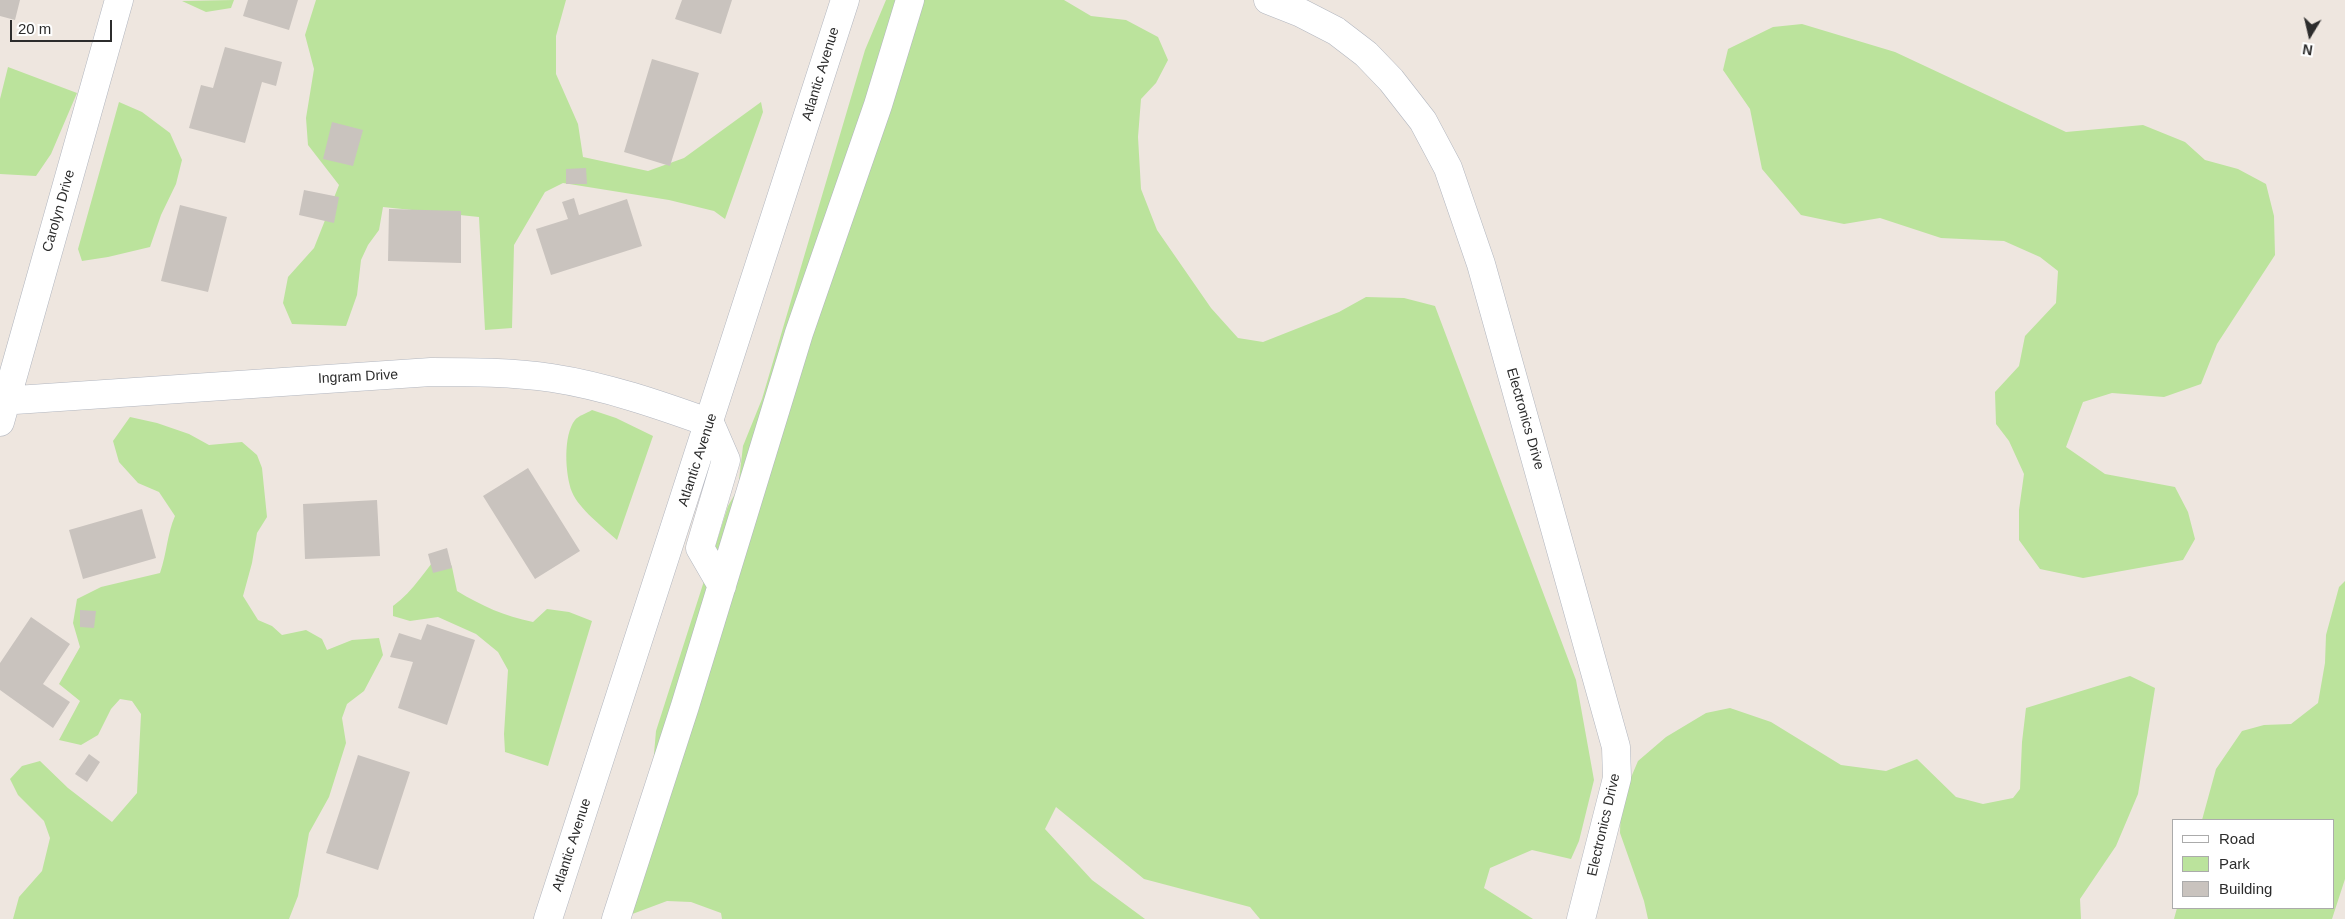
<!DOCTYPE html>
<style>
body{margin:0}
#map{position:relative;width:2345px;height:919px;overflow:hidden;background:#eee6df;font-family:Arial,sans-serif}
canvas{display:block}
.legend{position:absolute;left:2172px;top:819px;width:162px;height:90px;box-sizing:border-box;background:#fff;border:1px solid #ababab;margin:0;padding:6px 9px;list-style:none;font-size:15px;color:#2c2c2c}
.legend li{display:flex;align-items:center;gap:10px;height:25px}
.legend b{width:25px;border:1px solid #ababab}
.north{position:absolute;left:2285px;top:10px;width:50px;height:50px;-webkit-text-stroke:4px #fff;paint-order:stroke;rotate:189deg;font-size:14px;font-weight:700;line-height:20px;text-align:center;color:#2c2c2c}
.north::after{content:'';display:block;margin:auto;width:18px;height:22px;background:#2c2c2c;clip-path:polygon(50% 0,100% 100%,50% 72%,0 100%)}
.scale{position:absolute;left:10px;top:20px;width:102px;height:22px;box-sizing:border-box;border:2px solid #2c2c2c;border-top:0;padding-left:6px;font-size:15px;line-height:18px;white-space:nowrap;color:#2c2c2c;-webkit-text-stroke:4px #fff;paint-order:stroke}
</style>
<div id="map">
<canvas width="2345" height="919"></canvas>
<ul class="legend">
<li><b style="height:6px;background:#fff"></b>Road</li>
<li><b style="height:14px;background:#bbe39c"></b>Park</li>
<li><b style="height:14px;background:#c9c3be"></b>Building</li>
</ul>
<div class="north">N</div>
<div class="scale">20 m</div>
</div>
<script>
const c = document.querySelector('canvas').getContext('2d');
c.lineJoin = 'round';
function fillPath(path, color) { c.fillStyle = color; c.fill(path, 'evenodd'); }
function stroke(path, color, width, dash) { c.strokeStyle = color; c.lineWidth = width; c.lineCap = dash ? 'butt' : 'round'; c.setLineDash(dash || []); c.stroke(path); }
function write(font, color, halo, rows, align = 'center') {
  c.font = font + ' Arial,sans-serif'; c.lineWidth = 5; c.setLineDash([]); c.textBaseline = 'middle'; c.strokeStyle = halo; c.fillStyle = color; for (const [text, x, y, turn = 0] of rows) {
    c.save(); c.translate(x, y); c.rotate((+turn || 0) * Math.PI / 180); c.textAlign = isNaN(turn) ? turn : align; if (halo) c.strokeText(text, 0, 0); c.fillText(text, 0, 0); c.restore();
  }
}
fillPath(new Path2D(`
 M234 0 231 8 206 12 182 1Z
 M316 0H566L556 36V74L578 124 583 157 648 171 684 158 761 102 763 112 725 219 714 211 669 200 563 183 545 192 514 245 512 328 485 330 479 217 383 207 379 230 368 245 361 260 357 295 346 326 292 324 283 303 288 277 314 248 339 185 308 145 306 118 314 69 305 35Z
 M886 0H1064L1091 16 1126 20 1158 37 1168 60 1156 83 1141 99 1138 137 1141 189 1157 230 1211 308 1238 338 1263 342 1339 312 1366 297 1404 298 1435 306 1576 680 1594 780 1579 841 1571 859 1532 850 1490 868 1484 888 1533 919H1260L1250 907 1144 879 1056 807 1045 829 1092 880 1145 919H722L721 913 691 902 667 901 619 919 651 788 656 731 728 506 738 489 743 446 762 399 865 50Z
 M1802 24 1895 52 2066 132 2143 125 2185 142 2205 160 2238 169 2266 184 2274 216 2275 255 2217 344 2201 384 2164 397 2112 393 2083 402 2066 447 2105 474 2175 487 2188 512 2195 539 2183 560 2083 578 2040 569 2019 540V510L2024 474 2009 441 1996 424 1995 392 2019 366 2025 336 2056 303 2058 271 2040 257 2004 241 1941 238 1880 218 1844 224 1801 215 1762 169 1750 109 1723 70 1728 49 1773 27Z
 M8 67 77 93 51 154 36 176 0 174V99Z
 M119 102 142 112 170 133 182 160 176 184 161 215 150 247 108 257 82 261 78 249Z
 M592 410 616 418 653 436 617 540C603 527 579 509 572 492 565 474 563 435 575 420 578 416 587 413 592 410Z
 M130 417 157 423 189 434 209 445 242 442 257 455 262 468 267 517 257 533 252 563 243 596 258 620 272 626 282 635 306 630 322 639 327 650 352 640 379 638 383 655 364 691 347 704 342 718 346 743 329 797 309 833 298 896 289 919H13L19 897 42 871 50 838 44 821 18 795 10 779 22 766 40 761 68 788 112 822 137 793 141 714 132 701 120 699 111 709 98 735 81 745 59 740 80 701 59 684 80 647 73 623 77 599 101 587 160 573C167 553 167 534 175 516L159 492 138 483 119 462 113 441Z
 M444 549 452 567 457 591C482 606 504 616 533 622L547 609 569 612 592 621 548 766 505 752 504 734 508 670 498 652 476 634 438 617 410 621 393 616V606C414 591 426 568 444 549Z
 M2345 581V879L2332 919H2174L2177 908H2334V820H2202L2216 769 2242 731 2264 725 2291 724 2318 703 2325 663 2326 635 2339 587Z
 M2130 676 2155 688 2138 794 2116 846 2080 899 2081 919H1648L1644 901 1620 833 1621 801 1638 761 1666 737 1706 713 1730 708 1771 722 1841 765 1886 771 1917 759 1956 797 1983 804 2013 798 2020 789 2022 742 2026 708Z`), '#bbe39c');
fillPath(new Path2D(`
 M0 0H20L15 20 0 16Z
 M248 0H298L289 30 243 16Z
 M682 0H732L721 34 675 19Z
 M225 47 282 62 276 86 262 82 245 143 189 128 201 85 213 88Z
 M652 59 699 73 670 166 624 152Z
 M332 122 363 130 353 166 323 159Z
 M586 168 587 184H566V169Z
 M304 190 339 197 334 223 299 215Z
 M574 198 579 215 627 199 642 246 551 275 536 229 568 219 562 202Z
 M180 205 227 217 208 292 161 281Z
 M389 209 461 211V263L388 261Z
 M528 468 580 551 535 579 483 496Z
 M377 500 380 556 305 559 303 504Z
 M142 509 156 558 83 579 69 530Z
 M447 548 452 568 433 573 428 554Z
 M80 610 96 611 94 628 80 627Z
 M31 617 70 644 43 684 70 702 53 728 0 690V663Z
 M427 624 475 640 447 725 398 708 413 662 390 657 399 633 421 640Z
 M89 754 100 762 87 782 75 774Z
 M358 755 410 772 378 870 326 853Z`), '#c9c3be');
const street = new Path2D(`
 M1268 0 1301 13 1336 31 1366 54 1391 80 1423 121 1448 168 1481 264 1616 747 1617 778 1581 919
 M0 401 431 372C471 372 512 372 552 378 605 386 660 405 710 423
 M0 422 119 0`);
const secondary = new Path2D(`
 M710 423 726 460 700 548 722 586
 M548 919 845 0
 M616 919 685 706 799 333 878 105 910 0`);
stroke(street, '#b2b6bf', 29);
stroke(secondary, '#b2b6bf', 29);
stroke(street, '#fff', 28);
stroke(secondary, '#fff', 28);
write('14px', '#2c2c2c', '#fff', [
 ["Atlantic Avenue",821,74,-73],
 ["Carolyn Drive",59,211,-74],
 ["Ingram Drive",358,377,-3],
 ["Electronics Drive",1525,419,74],
 ["Atlantic Avenue",698,460,-72],
 ["Electronics Drive",1604,825,-77],
 ["Atlantic Avenue",572,845,-72]
]);
</script>
